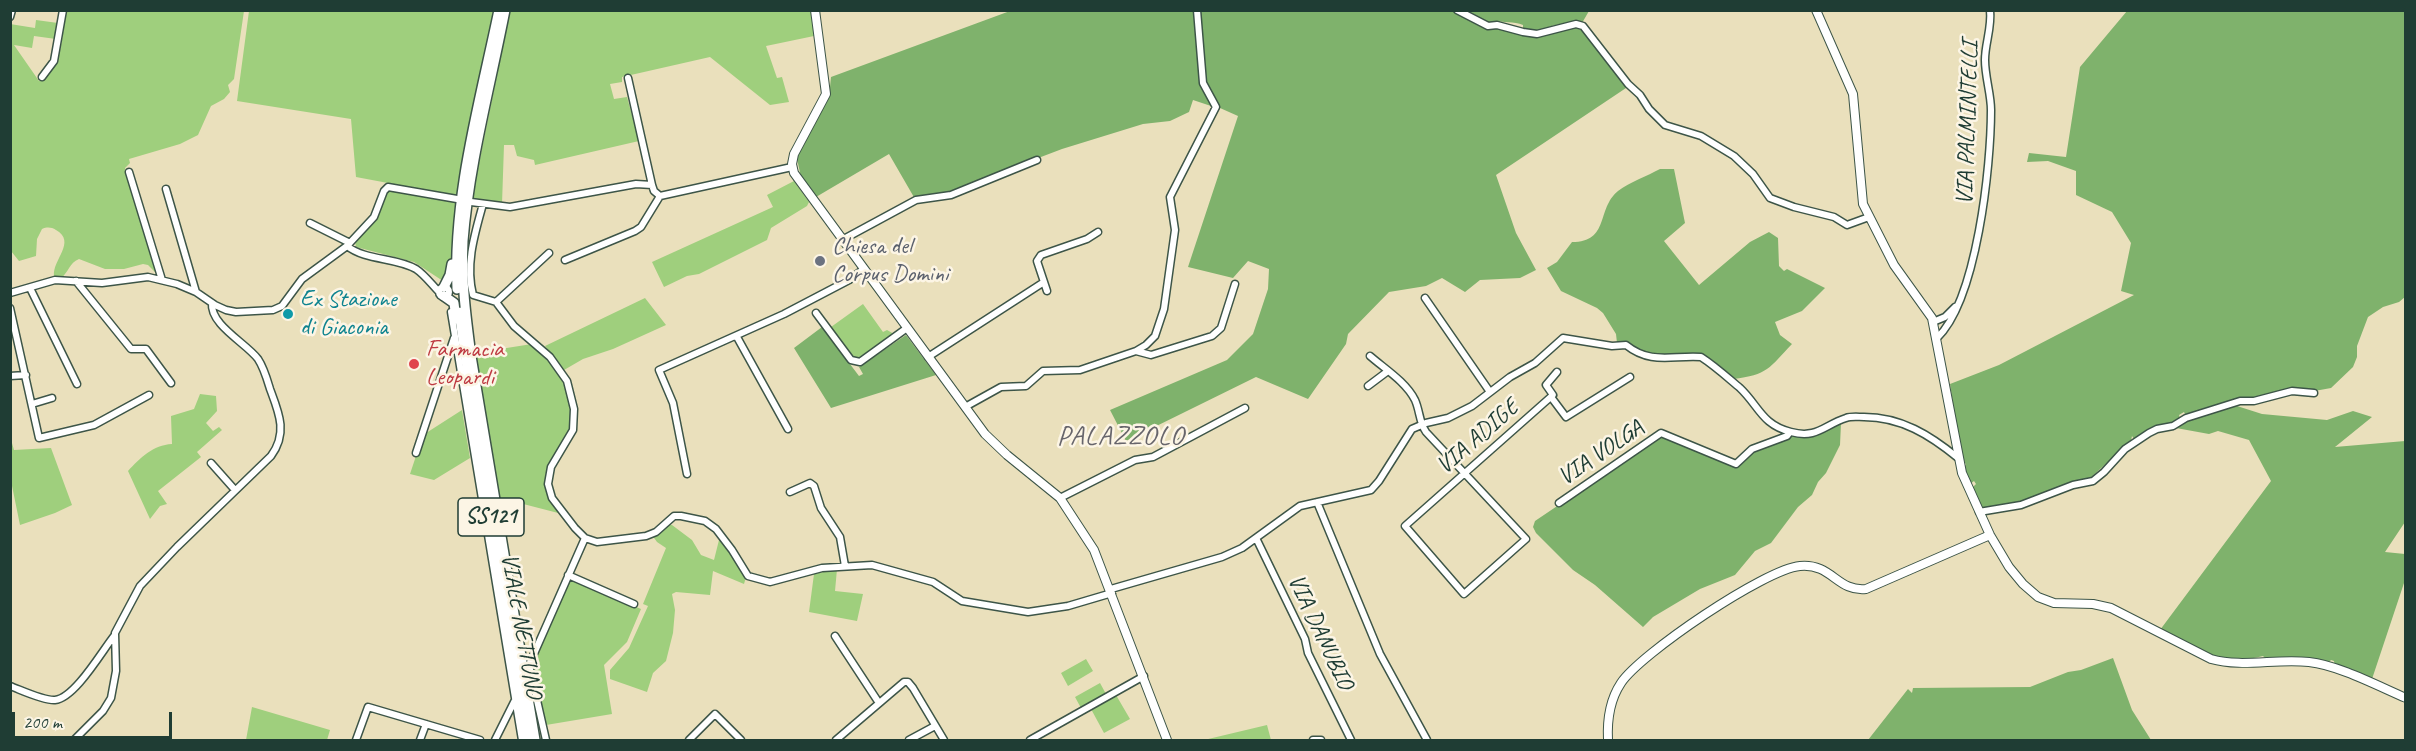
<!DOCTYPE html>
<style>
body{margin:0}
#map{position:relative;width:2416px;height:751px;overflow:hidden;background:#eae0bc;font-family:Caveat,sans-serif}
canvas{display:block}
.frame{position:absolute;inset:0;border:12px solid #1f3d34;pointer-events:none}
.scale{position:absolute;left:12px;top:712px;width:160px;height:27px;box-sizing:border-box;border:3px solid #1f3d34;border-top:0;padding-left:8px;font-size:18px;line-height:21px;white-space:nowrap;color:#1f3d34;-webkit-text-stroke:4px #fcf5e5;paint-order:stroke}
</style>
<div id="map">
<canvas width="2416" height="751"></canvas>
<div class="frame"></div>
<div class="scale">200 m</div>
</div>
<script>
const c = document.querySelector('canvas').getContext('2d');
c.lineJoin = 'round';
function fillPath(path, color) { c.fillStyle = color; c.fill(path, 'evenodd'); }
function stroke(path, color, width, dash) { c.strokeStyle = color; c.lineWidth = width; c.lineCap = dash ? 'butt' : 'round'; c.setLineDash(dash || []); c.stroke(path); }
function write(font, color, halo, rows, align = 'center') {
  c.font = font + ' Caveat,sans-serif'; c.lineWidth = 5; c.setLineDash([]); c.textBaseline = 'middle'; c.strokeStyle = halo; c.fillStyle = color; for (const [text, x, y, turn = 0] of rows) {
    c.save(); c.translate(x, y); c.rotate((+turn || 0) * Math.PI / 180); c.textAlign = isNaN(turn) ? turn : align; if (halo) c.strokeText(text, 0, 0); c.fillText(text, 0, 0); c.restore();
  }
}
fillPath(new Path2D(`
 M66 11H244L234 79 228 85 230 92 224 99 211 106 198 135 180 144 129 159 130 163 125 168 159 276 148 265 143 264 124 269H105L79 259C69 263 69 272 61 278L54 276C52 260 77 242 56 230 51 227 47 227 42 229L37 239 36 256 19 261 11 251 10 24 35 28 36 20 58 23 56 39 34 36 32 48 14 45 39 81C63 70 62 33 66 11Z
 M249 11H495L457 196 356 177 351 119 237 101Z
 M510 11H811L814 36 766 46 777 78 782 77 789 102 770 105 710 57 622 77V82L610 84 614 99 627 97 639 141 535 165 534 160 517 156 514 145H504L502 204 472 198Z
 M794 181 809 202 807 206 771 228 767 240 699 274 687 276 664 287 652 262 773 207 767 195Z
 M393 190 457 201 450 270 443 281 414 262 356 247 355 241 377 216 387 192Z
 M645 298 666 325 613 349 583 359 564 370 545 346Z
 M863 304 883 332 887 330 894 334 858 358 854 357 831 327Z
 M532 344C553 363 581 399 570 430 564 447 541 465 546 485 548 494 557 505 562 514L500 498 475 353Z
 M200 394 216 396 217 411 206 423 213 431 219 427 222 430 197 452 201 457 158 491 167 504 160 506 150 519 128 471C140 458 153 445 172 444L171 416 194 409Z
 M462 410 470 458 434 480 410 474 423 435Z
 M10 436 14 450 51 448 72 505 55 513 20 525 11 481Z
 M668 525H672L692 540 701 555 714 560 720 536 746 577 744 584 713 571 710 595 676 592 672 594 675 610 673 633 666 661 653 673 647 692 610 679V670L629 648 648 606 643 604 666 548 657 542 652 535Z
 M837 569 835 591 863 594 857 621 809 612 814 574Z
 M569 578 641 609 627 642 604 665 612 714 546 725 531 666Z
 M1086 659 1093 671 1068 686 1061 673Z
 M1100 683 1106 694 1081 708 1075 697Z
 M1116 695 1130 719 1104 733 1091 709Z
 M252 707 330 730 327 740H246Z
 M1267 725 1271 740H1204Z`), '#9fcf7d');
fillPath(new Path2D(`
 M1010 11H1194L1200 73 1214 107 1193 100 1189 112 1170 121 1143 124 1062 149 954 190 915 199 889 154 816 197 801 177 797 159 801 147 829 97 831 77Z
 M1199 11H1452L1489 30 1494 26 1521 35 1537 37 1580 26 1629 86 1496 175 1516 233 1536 270 1520 278 1480 280 1465 292 1442 278 1426 286 1389 292 1348 334 1346 344 1308 399 1256 377 1126 441 1110 410 1227 360 1253 334 1268 289 1269 269 1248 261 1233 278 1188 267 1238 116 1220 108 1207 84Z
 M1461 11H1589L1582 23 1555 25 1537 31 1523 30V25C1514 21 1503 23 1493 21L1489 24Z
 M2127 11H2405V297L2399 302 2383 307 2368 317 2357 346V357L2353 367 2331 388 2309 392 2296 388 2200 411 2185 414 2184 412 2179 415 2180 418 2170 424 2154 427 2134 439 2132 436 2131 441 2089 479 2078 480 2022 502 1983 509 1972 488 1976 484 1974 481 1970 484 1963 467 1966 465 1964 460 1962 461 1950 384 1999 365 2134 295 2121 291 2131 243 2112 212 2076 195V171L2048 161 2027 162 2029 153 2066 157 2080 67Z
 M1660 169H1674L1685 223 1664 241 1699 285 1750 242 1769 232 1778 238 1779 266 1784 271 1787 269 1825 288 1802 311 1775 322 1780 335 1792 344C1769 368 1768 375 1733 379L1703 356 1658 357 1617 343 1616 334 1603 313 1597 308 1561 291 1547 268 1557 262 1572 242C1610 242 1596 209 1618 191 1630 182 1647 176 1660 169Z
 M822 327 859 376 863 374 859 367 906 335 936 375 831 408 794 348Z
 M2237 406 2262 414 2327 420 2353 411 2372 417 2335 447 2405 441V522L2385 552 2405 554V580L2372 679 2335 667 2334 661 2331 660 2327 664 2266 659 2263 656C2223 667 2196 649 2160 630L2271 481 2249 440 2218 431 2209 434 2176 428 2189 419Z
 M1841 423 1840 445 1826 473 1818 482 1812 495 1798 507 1771 543 1755 551 1735 575 1700 589 1653 617 1643 627 1595 585 1573 570 1536 533 1533 527 1535 521 1661 436 1735 467 1754 451 1793 435 1812 437Z
 M2113 658 2132 710 2151 740H1868L1908 689 1912 693 1913 688 2030 687 2068 672 2081 670Z`), '#7fb26c');
const minor = new Path2D(`
 M1457 10 1488 26 1497 25 1523 32 1537 34 1576 24 1583 26 1628 84 1640 95 1649 109 1665 125 1701 136 1734 156 1753 174 1770 198 1794 207 1834 217 1847 225 1869 217
 M10 17 12 10
 M42 77 54 61 63 10
 M628 78 652 185 654 191 660 196
 M129 172 162 280
 M166 189 196 292
 M471 202 510 207 636 184 652 185
 M483 204C475 233 465 264 473 295L496 302 514 326 550 357 567 381 574 409 573 430 551 467 548 484 552 498 575 528 585 538 597 542 646 536 656 532 674 516H681L705 521 716 529 732 550 748 576 770 582 822 568 872 565 933 582 962 601 1028 612 1068 606 1112 593
 M310 223 350 243
 M842 240 916 200 951 195 1037 160
 M347 246 374 217 384 191 388 187 457 199
 M565 260 635 231 641 227 660 196 792 167
 M76 281 131 349H146L171 383
 M1044 282 1047 291
 M439 292a5 5 0 1 1 10 0a5 5 0 1 1-10 0Z
 M30 288 77 384
 M10 293 55 280 102 283 148 277 177 284 196 292 215 305 226 310 236 312 273 310 282 306 302 279 347 246C366 261 395 257 416 269 425 275 432 285 440 293
 M1425 298 1490 392
 M496 302 549 253
 M10 308 39 438 94 425 149 395
 M451 312 522 740
 M816 313 851 360 860 362 907 328
 M1933 322 1945 317 1955 307
 M737 337 788 429
 M1937 338C1977 300 1991 166 1991 110 1991 94 1985 77 1985 60 1985 43 1992 28 1990 10
 M1136 351 1146 345 1155 336 1164 309 1175 230 1170 197 1216 107 1203 83 1197 10
 M1370 356C1385 369 1406 382 1415 400 1420 411 1419 422 1426 432L1526 539 1464 594 1405 526 1553 395 1546 385 1557 372
 M928 357 1044 282 1037 261 1041 255 1087 239 1098 232
 M10 376 26 375
 M1368 386 1388 371
 M1551 397 1566 417 1630 377
 M32 404 52 398
 M965 407 1001 387 1026 386 1043 371 1080 370 1136 351 1151 355 1212 336 1221 328 1235 284
 M416 453 454 338
 M211 463 235 490
 M687 474 673 403 659 370 784 314 849 280 864 269
 M790 492 810 483 814 486 821 508 840 537 845 566
 M1060 498 1135 460 1153 457 1245 408
 M1317 502 1380 654 1427 740
 M1559 503 1661 433 1736 464 1752 449 1787 436 1790 432
 M1979 512 2021 505 2073 485 2093 481 2104 472 2125 449 2149 433 2157 429 2173 426 2186 418 2240 401H2254L2292 391 2314 393
 M1256 538 1305 639 1308 653 1351 740
 M568 575 634 604
 M1111 589 1222 557 1242 548 1300 506 1371 490 1379 481 1412 429 1426 423 1448 418 1472 406 1510 377 1535 363 1563 338 1612 346 1626 345C1651 365 1672 355 1701 357 1715 366 1728 378 1740 388 1759 406 1762 425 1791 432 1817 439 1824 425 1846 418 1851 416 1858 417 1864 417 1901 417 1930 435 1958 458
 M835 636 879 703
 M10 686C21 690 44 701 55 700 75 698 102 651 114 636
 M74 740 103 711 111 698 116 671 115 633 140 586 177 547 271 456C288 433 279 413 270 389 267 379 264 368 258 359 246 343 210 325 212 303
 M356 740 368 707 480 740
 M420 740 426 724
 M495 740 515 700
 M546 740 529 665 585 538
 M689 740 715 714 741 740
 M836 740 904 682H908L913 688 944 740
 M909 740 935 726
 M1030 740 1144 676
 M1313 740H1321`);
const tertiary = new Path2D(`
 M815 10 826 94 794 154 792 164 794 173 985 434 1007 455 1060 498 1094 550 1167 740
 M1816 10 1853 94 1863 204 1894 265 1932 318 1962 473 1990 535 2009 567 2023 584 2038 597 2054 603 2093 604 2111 608 2211 659C2242 668 2277 658 2309 662 2338 665 2378 686 2406 698
 M1608 740C1607 720 1609 701 1621 683 1640 654 1765 569 1800 566 1832 563 1837 592 1866 589L1990 535`);
const primary = new Path2D(`
 M505 10C490 87 469 164 463 241 461 280 466 318 471 356L535 740
 M444 287 450 275 452 264
 M457 289C453 195 480 102 499 10
 M444 296 454 303 456 319
 M459 312 478 442 528 740`);
stroke(minor, '#3d5548', 9);
stroke(tertiary, '#3d5548', 10);
stroke(primary, '#3d5548', 12);
stroke(minor, '#fff', 6);
stroke(tertiary, '#fff', 8);
stroke(primary, '#fff', 9);
for (const [x, y, r, color] of [
 [820,261,6,"#6b7280"],
 [288,314,6,"#0f9aa8"],
 [414,364,6,"#e0444e"]
]) { const dot = new Path2D(); dot.arc(x, y, r, 0, 2 * Math.PI); c.fillStyle = color; c.fill(dot); stroke(dot, '#fcf5e5', 2); }
for (const [x, y, w] of [
 [491,517,66]
]) { const box = new Path2D(); box.roundRect(x - w / 2, y - 19, w, 38, 4.5); c.fillStyle = '#fcf5e5'; c.fill(box); stroke(box, '#1f3d34', 1.5); }
write('bold 22px', '#1f3d34', null, [
 ["SS121",491,517]
]);
write('24px', '#1f3d34', '#fcf5e5', [
 ["VIA PALMINTELLI",1968,123,-88],
 ["VIA ADIGE",1478,437,-41],
 ["VIA VOLGA",1601,453,-34],
 ["VIALE NETTUNO",521,626,80],
 ["VIA DANUBIO",1320,632,65]
]);
write('24px', '#5b616d', '#fcf5e5', [
 ["Chiesa del",832,247],
 ["Corpus Domini",832,275]
], 'left');
write('24px', '#0d838f', '#fcf5e5', [
 ["Ex Stazione",300,300],
 ["di Giaconia",300,328]
], 'left');
write('24px', '#be3a42', '#fcf5e5', [
 ["Farmacia",426,350],
 ["Leopardi",426,378]
], 'left');
c.letterSpacing = '1.5px';
write('27px', '#67656b', '#fcf5e5', [
 ["PALAZZOLO",1121,437]
]);
c.letterSpacing = '0px';
</script>
